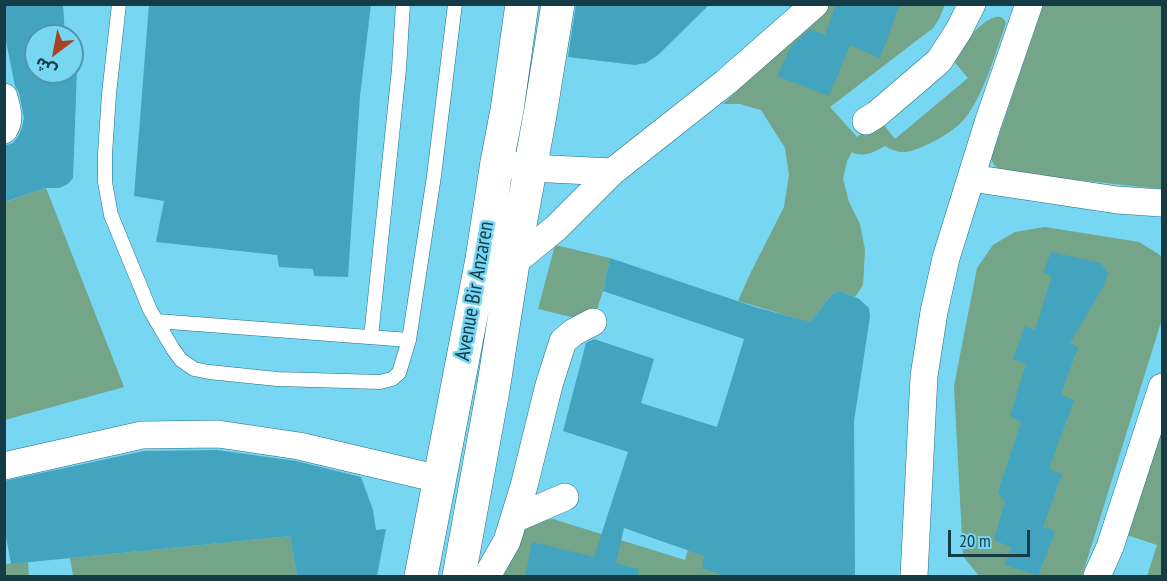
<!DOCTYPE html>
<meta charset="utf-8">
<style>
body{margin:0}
#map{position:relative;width:1167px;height:581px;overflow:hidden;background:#77d6f1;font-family:"PT Sans Narrow","Noto Sans Arabic",sans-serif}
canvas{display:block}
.frame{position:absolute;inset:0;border:6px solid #133c47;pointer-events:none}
.north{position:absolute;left:24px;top:24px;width:60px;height:60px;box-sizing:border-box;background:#77d6f1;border:2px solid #4f98ad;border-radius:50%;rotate:212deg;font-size:16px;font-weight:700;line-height:24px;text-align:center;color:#133c47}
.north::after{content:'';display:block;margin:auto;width:21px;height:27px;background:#aa4320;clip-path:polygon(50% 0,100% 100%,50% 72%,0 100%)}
.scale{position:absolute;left:948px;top:530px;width:82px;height:27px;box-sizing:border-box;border:3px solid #133c47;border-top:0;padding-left:8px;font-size:18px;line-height:21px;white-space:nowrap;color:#133c47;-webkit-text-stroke:4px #77d6f1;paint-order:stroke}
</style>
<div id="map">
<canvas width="1167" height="581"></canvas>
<div class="frame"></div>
<div class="north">ش</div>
<div class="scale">20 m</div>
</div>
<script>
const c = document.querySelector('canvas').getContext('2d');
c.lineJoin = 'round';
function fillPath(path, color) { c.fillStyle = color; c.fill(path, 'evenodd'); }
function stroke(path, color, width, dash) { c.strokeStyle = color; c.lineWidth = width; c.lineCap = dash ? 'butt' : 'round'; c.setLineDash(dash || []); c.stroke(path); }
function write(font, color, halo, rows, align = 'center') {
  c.font = font + ' "PT Sans Narrow",sans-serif'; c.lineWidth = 5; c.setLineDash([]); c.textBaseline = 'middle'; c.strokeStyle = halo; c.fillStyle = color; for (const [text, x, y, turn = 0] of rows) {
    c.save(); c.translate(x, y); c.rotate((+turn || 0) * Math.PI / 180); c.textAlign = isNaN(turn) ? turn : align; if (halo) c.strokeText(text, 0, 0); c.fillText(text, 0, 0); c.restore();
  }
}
fillPath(new Path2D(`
 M824 5H945L939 19 933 28 830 107 857 137 881 121 895 139 968 78 952 59C959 48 996 0 1006 23 996 51 984 94 966 117 957 129 938 140 924 146 909 153 900 155 885 146 874 152 864 158 852 152L847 161 843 179 849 202 860 224 865 250 863 285 855 297 841 291 833 293 811 321 798 357 795 318 738 301 751 272 784 207 789 175 785 148 761 110 740 104H723L734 94 728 91Z
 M1043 5H1162V189L1002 172 994 165 991 159Z
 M46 188 124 387 5 420V202Z
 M1045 227 1139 242 1160 255 1162 258V319L1082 576H979L963 556 954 386 977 268 993 245 1015 232Z
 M555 245 610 258 603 291 593 322 538 309Z
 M1162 420V576H1147L1157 545 1127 535Z
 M704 492 855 568 853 576H497L526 527 538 521 553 519 685 560Z
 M290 536 297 576H73L70 558Z
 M28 562 29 576H5V564Z`), '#74a588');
fillPath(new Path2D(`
 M4 4H63L65 36H36V72H72V55H74L77 69 73 178 68 184 59 188H46L4 202V146L13 143 18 137 22 127 24 118 19 93 15 86 4 31Z
 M149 4H371L360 96 348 277 314 276 313 269 279 267 277 255 156 242 164 201 134 196Z
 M576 4H710L658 55 646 63 635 65 568 57Z
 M836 4H900L880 58 850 45 829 96 777 76 791 46 810 29 825 35Z
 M1051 252 1101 263 1108 273 1103 287 1070 343 1078 347 1061 394 1074 400 1049 469 1062 474 1043 527 1055 531 1038 576 1005 565 1011 547 994 540 1005 502 998 492 1021 422 1010 416 1026 364 1013 359 1025 326 1035 330 1052 276 1043 273Z
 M610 258 755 307 810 322 833 293 841 291 859 299 869 308 870 317 854 421 855 576H724L702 568 704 556 624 528 616 563 639 569 638 576H525L532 542 594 557 628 452 563 431 586 343 594 339 654 359 641 403 717 427 744 339 603 291Z
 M217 450 296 461 361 477 373 510 376 530 386 529 377 576H297L290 536 11 564 4 526V481L144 451Z`), '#42a4be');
const service = new Path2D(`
 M119 4 109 94 105 154V182L111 215 150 310 173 349 181 360 194 369 209 372 277 379 380 382 392 379 399 373 409 340 434 176 455 4
 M156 321 409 340
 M371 337 399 69 403 4`);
const minor = new Path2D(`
 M4 97C7 109 11 119 4 130
 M866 121 877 114 939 61 959 30 972 4
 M511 165 530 168 612 172
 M971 178 1117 200 1162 203
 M501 261 513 263 556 228 612 172 726 82 815 4
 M4 466 142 435 218 434 299 446 439 479
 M514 519 565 497
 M487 576 507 541 524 486 549 385 563 341 574 332 593 322
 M914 576 924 376 934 312 946 258 988 123 1029 4
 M1097 576 1110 547 1162 387`);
const secondary = new Path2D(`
 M421 576 482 259 497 162 507 110 522 4
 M459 576 493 390 513 263 540 115 558 4`);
stroke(service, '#236f82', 15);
stroke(minor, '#236f82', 28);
stroke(secondary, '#236f82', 34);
stroke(service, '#fff', 14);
stroke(minor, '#fff', 27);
stroke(secondary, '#fff', 33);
write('21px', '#133c47', '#77d6f1', [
 ["Avenue Bir Anzaren",475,291,-80]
]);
</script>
